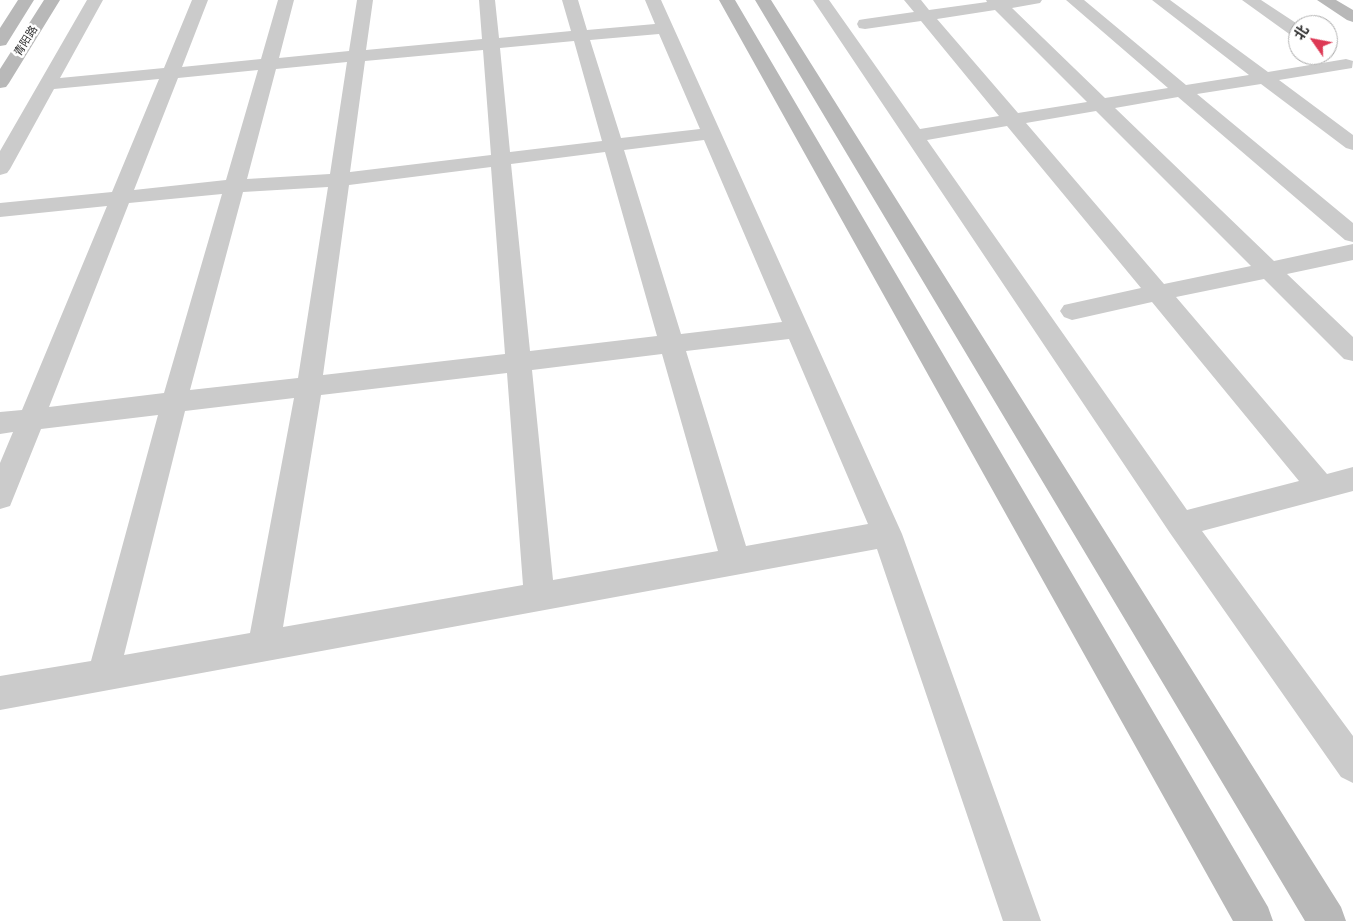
<!DOCTYPE html>
<meta charset="utf-8">
<style>
body{margin:0}
#map{position:relative;width:1353px;height:921px;overflow:hidden;background:#fff;font-family:Montserrat,"Noto Sans SC",sans-serif}
canvas{display:block}
.north{position:absolute;left:1288px;top:15px;width:50px;height:50px;box-sizing:border-box;background:#fff;border:1px solid #ababab;border-radius:50%;rotate:303deg;font-size:14px;font-weight:700;line-height:20px;text-align:center;color:#2e2e2e}
.north::after{content:'';display:block;margin:auto;width:18px;height:22px;background:#dd3955;clip-path:polygon(50% 0,100% 100%,50% 72%,0 100%)}
</style>
<div id="map">
<canvas width="1353" height="921"></canvas>
<div class="north">北</div>
</div>
<script>
const c = document.querySelector('canvas').getContext('2d');
c.lineJoin = 'round';
function fillPath(path, color) { c.fillStyle = color; c.fill(path, 'evenodd'); }
function write(font, color, halo, rows, align = 'center') {
  c.font = font + ' Montserrat,"Noto Sans SC",sans-serif'; c.lineWidth = 5; c.setLineDash([]); c.textBaseline = 'middle'; c.strokeStyle = halo; c.fillStyle = color; for (const [text, x, y, turn = 0] of rows) {
    c.save(); c.translate(x, y); c.rotate((+turn || 0) * Math.PI / 180); c.textAlign = isNaN(turn) ? turn : align; if (halo) c.strokeText(text, 0, 0); c.fillText(text, 0, 0); c.restore();
  }
}
fillPath(new Path2D(`
 M87 0H103L60 78 164 68 192 0H208L182 67 261 59 278 0H294L279 58 349 51 357 0H373L366 50 482 39 479 0H495L499 38 571 31 562 0H578L587 30 655 24 645 0H661L902 534 1041 921H1003L877 549 0 710V676L91 661 158 415 41 429 10 506 0 509V463L13 432 0 434V412L22 410 107 206 0 217V203L112 192 159 79 54 89 10 169 7 173 0 175V151ZM659 34 700 129 621 138 590 40ZM574 41 602 141 510 152 500 48ZM483 50 491 155 350 172 365 61ZM347 62 330 174 247 179 276 69ZM258 70 226 180 134 190 178 78ZM704 140 782 322 681 334 624 150ZM605 152 657 336 530 351 511 164ZM491 167 505 354 323 375 349 185ZM328 187 298 378 190 390 243 192ZM222 194 164 393 49 407 129 203ZM789 339 868 524 746 546 686 351ZM662 354 718 551 553 580 532 370ZM507 373 523 585 283 627 321 395ZM294 398 250 633 124 655 185 411Z
 M813 0H829L920 129 999 116 921 21 865 29 859 28 857 24 859 20 865 19 914 12 904 0H921L929 10 987 2 986 0H1042L1040 3 1012 8 1105 98 1168 88 1066 0H1084L1186 85 1249 75 1152 0H1170L1268 72 1346 59 1353 61 1352 68 1279 80 1353 135V150L1346 148 1261 84 1197 94 1353 223V242L1345 240 1178 97 1115 108 1274 261 1353 244V260L1287 274 1353 337V361L1344 359 1264 279 1176 297 1327 474 1353 467V491L1202 531 1353 736V783L1341 777 1170 533ZM995 10 1087 102 1018 113 937 19ZM1096 111 1251 266 1164 284 1026 123ZM1007 126 1141 288 1064 305 1060 311 1064 317 1072 320 1152 302 1299 481 1187 510 927 140Z
 M1242 0H1261L1299 25 1298 37 1292 36Z`), '#cbcbcb');
fillPath(new Path2D(`
 M18 0H34L6 45 0 46V28Z
 M44 0H60L9 83 6 87 0 88V69Z
 M719 0H735L1268 907 1273 921H1233Z
 M755 0H771L1341 907 1346 921H1305Z
 M1317 0H1336L1353 10V22L1347 20Z`), '#b8b8b8');
write('11px', '#2e2e2e', '#fff', [
 ["青阳路",26,41,-58]
]);
</script>
